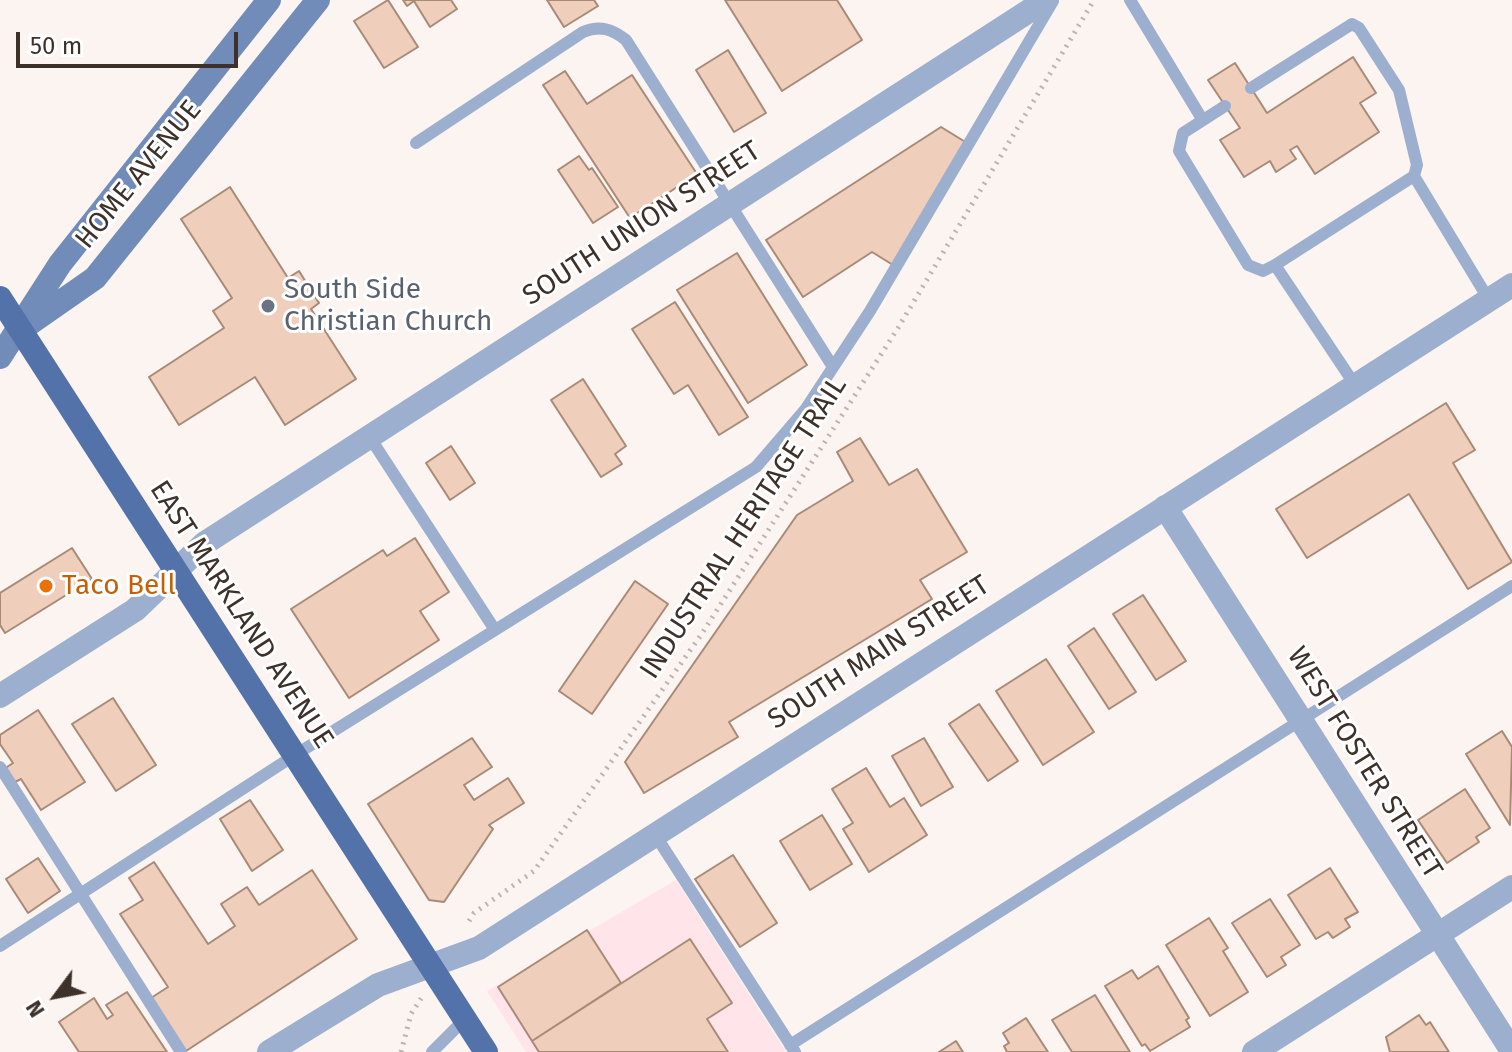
<!DOCTYPE html>
<style>
body{margin:0}
#map{position:relative;width:1512px;height:1052px;overflow:hidden;background:#fbf4f1;font-family:"Fira Sans",sans-serif}
canvas{display:block}
.north{position:absolute;left:16px;top:956px;width:80px;height:80px;-webkit-text-stroke:6px #fff;paint-order:stroke;rotate:238deg;font-size:22px;font-weight:700;line-height:32px;text-align:center;color:#3e312a}
.north::after{content:'';display:block;margin:auto;width:28px;height:36px;background:#3e312a;clip-path:polygon(50% 0,100% 100%,50% 72%,0 100%)}
.scale{position:absolute;left:16px;top:32px;width:222px;height:36px;box-sizing:border-box;border:4px solid #3e312a;border-top:0;padding-left:10px;font-size:24px;line-height:28px;white-space:nowrap;color:#3e312a;-webkit-text-stroke:6px #fff;paint-order:stroke}
</style>
<div id="map">
<canvas width="1512" height="1052"></canvas>
<div class="north">N</div>
<div class="scale">50 m</div>
</div>
<script>
const c = document.querySelector('canvas').getContext('2d');
c.lineJoin = 'round';
function fillPath(path, color) { c.fillStyle = color; c.fill(path, 'evenodd'); }
function stroke(path, color, width, dash) { c.strokeStyle = color; c.lineWidth = width; c.lineCap = dash ? 'butt' : 'round'; c.setLineDash(dash || []); c.stroke(path); }
function write(font, color, halo, rows, align = 'center') {
  c.font = font + ' "Fira Sans",sans-serif'; c.lineWidth = 6; c.setLineDash([]); c.textBaseline = 'middle'; c.strokeStyle = halo; c.fillStyle = color; for (const [text, x, y, turn = 0] of rows) {
    c.save(); c.translate(x, y); c.rotate((+turn || 0) * Math.PI / 180); c.textAlign = isNaN(turn) ? turn : align; if (halo) c.strokeText(text, 0, 0); c.fillText(text, 0, 0); c.restore();
  }
}
fillPath(new Path2D(`
 M676 880 786 1052H526L487 991Z`), '#ffe4e9');
const building = new Path2D(`
 M388 0 418 47 384 68 354 21Z
 M403 0H451L457 9 430 27 414 1 407 6Z
 M547 0H594L598 6 564 27Z
 M725 0H837L862 40 782 91Z
 M728 50 766 113 734 132 696 70Z
 M1353 57 1376 93 1360 103 1379 132 1315 174 1297 146 1290 150 1296 159 1276 172 1270 161 1244 177 1220 140 1240 128 1208 80 1235 63 1267 113Z
 M565 71 587 104 632 75 697 174 630 218 543 85Z
 M941 127 967 143 893 265 872 252 803 297 766 240Z
 M579 156 589 170 592 168 618 207 593 223 558 170Z
 M230 187 288 278 299 271 319 303 311 309 356 379 285 425 255 377 179 425 149 377 224 328 213 311 232 298 181 219Z
 M737 253 807 365 748 403 677 290Z
 M675 302 748 417 719 435 688 385 674 394 632 329Z
 M583 379 626 446 615 454 622 464 601 477 551 400Z
 M1446 403 1475 450 1453 463 1512 562 1468 589 1409 494 1307 558 1276 509Z
 M860 438 889 485 917 469 967 552 920 580 932 599 729 722 738 737 644 793 625 762 797 515 853 481 837 452Z
 M451 446 475 483 450 500 426 463Z
 M415 538 449 592 420 611 439 640 349 698 291 609 383 550 387 556Z
 M72 548 92 579 5 633 0 625V593Z
 M635 581 668 604 592 714 559 691Z
 M1143 595 1186 661 1156 680 1113 614Z
 M1094 628 1136 692 1109 709 1068 646Z
 M1046 659 1094 732 1043 765 996 691Z
 M113 698 156 765 116 791 72 724Z
 M979 704 1018 761 988 781 949 724Z
 M38 710 85 782 41 810 21 779 13 783 4 769 13 763 0 744V735Z
 M1502 731 1512 747 1510 825 1466 754Z
 M472 738 492 767 464 785 474 800 508 778 524 803 489 825 493 829 444 902 429 900 368 804Z
 M924 738 953 787 921 806 892 756Z
 M866 768 890 807 904 798 927 835 869 872 843 829 853 823 832 789Z
 M1465 789 1490 828 1476 837 1479 842 1447 863 1418 820Z
 M250 800 283 850 252 871 220 819Z
 M822 815 852 864 810 890 780 841Z
 M733 855 777 923 740 947 695 879Z
 M38 858 60 891 28 913 6 879Z
 M154 862 208 944 235 926 221 904 247 887 259 905 312 870 357 939 186 1051 151 998 168 987 120 914 143 900 129 878Z
 M1330 868 1358 912 1345 919 1350 927 1333 938 1328 932 1316 939 1288 895Z
 M1270 899 1300 945 1281 957 1286 965 1267 977 1232 923Z
 M1209 918 1228 948 1223 951 1248 992 1210 1016 1166 945Z
 M587 930 621 983 532 1041 498 987Z
 M690 939 732 1003 707 1019 728 1052H539L532 1041Z
 M1158 966 1189 1018 1186 1020 1190 1027 1150 1051 1145 1044 1142 1046 1105 986 1132 970 1138 979Z
 M127 992 167 1052H79L59 1022 94 998 107 1019 113 1015 106 1005Z
 M1095 995 1130 1052H1072L1052 1020Z
 M1419 1015 1426 1025 1430 1022 1449 1052H1390L1386 1037Z
 M1026 1018 1048 1052H1007L1004 1046 1009 1043 1003 1033Z
 M956 1041 963 1052H939Z`);
fillPath(building, '#efcfbb');
stroke(building, '#a88a77', 2);
stroke(new Path2D(`
 M469 921 474 913 534 871 701 635 898 328 1094 0
 M401 1052 411 1014 422 997`), '#bdb4b0', 5, [2, 6]);
stroke(new Path2D(`
 M1130 0 1202 119
 M1251 88 1352 24 1359 28 1399 90 1417 165 1414 176 1275 265
 M1225 106 1183 133 1179 151 1248 265 1263 271 1275 265 1355 385
 M416 143 583 32C600 25 612 29 626 40L833 367
 M1414 176 1489 300
 M369 436 495 630
 M0 767 181 1052
 M654 833 795 1052
 M0 946 295 755 756 467 805 410 870 311 1053 1
 M790 1045 1512 586
 M432 1052 465 1019`), '#9dafce', 12);
stroke(new Path2D(`
 M1165 507 1512 1051
 M0 696 135 610 205 543 1046 0
 M269 1052 378 985 479 948 1512 285
 M1254 1052 1512 887`), '#9dafce', 24);
stroke(new Path2D(`
 M29 324 95 278 318 0
 M0 357 60 264 269 0`), '#728cb9', 24);
stroke(new Path2D(`
 M0 298 486 1052`), '#5372a9', 24);
for (const [x, y, r, color] of [
 [268,306,8,"#6b7280"],
 [46,586,8,"#e8710a"]
]) { const dot = new Path2D(); dot.arc(x, y, r, 0, 2 * Math.PI); c.fillStyle = color; c.fill(dot); stroke(dot, '#fff', 3); }
write('28px', '#3e312a', '#fff', [
 ["HOME AVENUE",139,175,-51],
 ["SOUTH UNION STREET",642,224,-33],
 ["INDUSTRIAL HERITAGE TRAIL",744,528,-57],
 ["EAST MARKLAND AVENUE",241,615,57],
 ["SOUTH MAIN STREET",879,653,-33],
 ["WEST FOSTER STREET",1364,763,58]
]);
write('28px', '#5b616d', '#fff', [
 ["South Side",284,290],
 ["Christian Church",284,322]
], 'left');
write('28px', '#c56008', '#fff', [
 ["Taco Bell",62,586]
], 'left');
</script>
